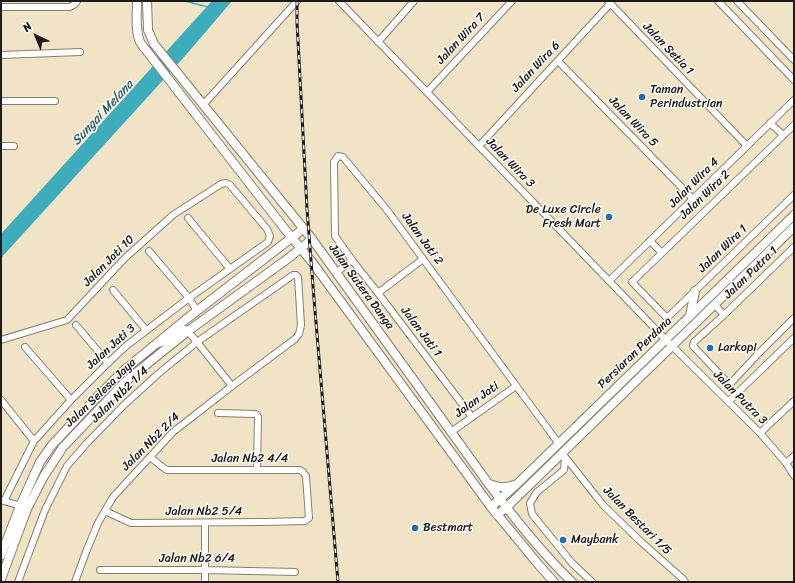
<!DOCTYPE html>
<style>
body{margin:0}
#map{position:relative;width:795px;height:583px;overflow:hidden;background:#f0e3c6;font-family:Sriracha,sans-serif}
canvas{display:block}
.frame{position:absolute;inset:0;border:2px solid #1c1c1c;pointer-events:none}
.north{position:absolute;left:16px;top:16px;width:40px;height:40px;-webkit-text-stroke:3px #fdfcf7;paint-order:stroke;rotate:316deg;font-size:11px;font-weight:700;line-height:16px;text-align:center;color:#1c1c1c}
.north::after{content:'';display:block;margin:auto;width:14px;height:18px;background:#1c1c1c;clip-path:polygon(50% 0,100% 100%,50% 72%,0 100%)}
</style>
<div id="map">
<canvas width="795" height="583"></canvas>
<div class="frame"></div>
<div class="north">N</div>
</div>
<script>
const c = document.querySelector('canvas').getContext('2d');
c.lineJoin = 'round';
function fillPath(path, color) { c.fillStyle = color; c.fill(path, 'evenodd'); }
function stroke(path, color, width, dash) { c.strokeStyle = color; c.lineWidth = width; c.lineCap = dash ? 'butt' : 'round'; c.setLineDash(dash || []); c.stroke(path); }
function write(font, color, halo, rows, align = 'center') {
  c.font = font + ' Sriracha,sans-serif'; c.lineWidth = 3; c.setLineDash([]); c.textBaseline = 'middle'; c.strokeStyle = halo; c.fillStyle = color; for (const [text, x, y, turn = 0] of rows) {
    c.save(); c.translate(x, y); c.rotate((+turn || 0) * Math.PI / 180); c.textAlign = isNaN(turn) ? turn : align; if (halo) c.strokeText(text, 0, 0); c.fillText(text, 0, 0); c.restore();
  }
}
fillPath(new Path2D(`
 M212 1H232L185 56 1 258V234Z`), '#3eadbb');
stroke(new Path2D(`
 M185 1 208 7`), '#3eadbb', 1.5);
const minor = new Path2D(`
 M339 1 666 340 760 433 786 463 794 476
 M608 1 747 146
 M718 1 794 80
 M737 1 794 60
 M1 7H70L75 4 77 1
 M378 42 414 1
 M1 55 80 52
 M558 61 693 199
 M427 92 512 1
 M1 101H55
 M203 105 297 1
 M770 123 783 135
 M794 125 632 282 667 318 794 195
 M1 146H14
 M479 146 610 4
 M188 218 230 269
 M650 241 662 253
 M794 247 724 315 694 342 693 346 728 383H731L758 354 794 318
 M149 251 189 298 197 311
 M336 273 352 260
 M609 281 794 100
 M113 290 146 330
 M378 293 423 259
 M715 305 724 315
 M76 325 108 363
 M1 340 67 320 125 258 173 215 221 184 226 183 230 185 267 229 270 236 268 242 189 298 126 346 108 363 71 400 34 441 4 501
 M159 344 167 341 183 329H186L197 342 232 386
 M25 347 71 400
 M1 400 34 441
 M729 401 794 338
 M218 413 256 414 258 417 257 470
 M472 417 378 293 352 260 335 236 334 162 338 156 343 157 387 210 559 444
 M451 432 516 386
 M760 433 794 401
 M562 453 603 505 639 540 683 579 685 582
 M565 458 564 470 537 492 530 503 532 514 572 563 592 582
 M786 463 794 456
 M1 500 24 507
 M105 511 131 523 263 522 305 521 309 518 306 476 303 472 300 470H167L165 469 150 457
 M100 570H205L295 572
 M18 582 45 510 67 466 86 444 124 405 158 374 197 342 293 275H296L298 277 301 325 299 334 295 339 232 386 173 432 113 497 98 523 86 552 75 582
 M205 582V523`);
const major = new Path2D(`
 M137 1C137 13 135 31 140 42 142 45 144 48 146 50L284 228 312 262 491 507 538 564 554 582
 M147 1 148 30 154 44 312 239 488 483C514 518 541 552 572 582
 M690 316 695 291
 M489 484C499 488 504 488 514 485
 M491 507 517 484 794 215
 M497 515 507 507 794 227
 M1 555 20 506 40 462 52 445 99 395 123 371 185 320 303 229
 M1 579 27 509 44 476 63 447 126 381 188 331 290 257 312 239`);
stroke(minor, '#868071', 8);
stroke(major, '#868071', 10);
stroke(minor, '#fff', 6);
stroke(major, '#fff', 8);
const rail = new Path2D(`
 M297 1V22L307 209 314 299 338 582`);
stroke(rail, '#1c1c1c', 3);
stroke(rail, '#fdfcf7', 1.5, [4.5]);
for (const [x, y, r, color] of [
 [642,97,4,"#1f6fb2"],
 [609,217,4,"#1f6fb2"],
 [710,348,4,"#1f6fb2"],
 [415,528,4,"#1f6fb2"],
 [563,540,4,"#1f6fb2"]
]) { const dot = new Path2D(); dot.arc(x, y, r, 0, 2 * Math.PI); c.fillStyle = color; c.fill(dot); stroke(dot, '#fdfcf7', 1.5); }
write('12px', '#1c1c1c', '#fdfcf7', [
 ["Jalan Wira 7",461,39,-47],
 ["Jalan Setia 1",668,49,46],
 ["Jalan Wira 6",536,67,-47],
 ["Jalan Wira 5",633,122,46],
 ["Jalan Wira 3",510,163,46],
 ["Jalan Wira 4",694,183,-45],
 ["Jalan Wira 2",705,195,-44],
 ["Jalan Jati 2",422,239,54],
 ["Jalan Wira 1",723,249,-44],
 ["Jalan Jati 10",109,261,-45],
 ["Jalan Putra 1",751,273,-44],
 ["Jalan Sutera Danga",361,287,54],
 ["Jalan Jati 1",421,332,53],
 ["Jalan Jati 3",111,347,-42],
 ["Persiaran Perdana",635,353,-44],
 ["Jalan Selesa Jaya",101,393,-44],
 ["Jalan Nb2 1/4",120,395,-44],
 ["Jalan Putra 3",740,398,45],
 ["Jalan Jati",477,400,-36],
 ["Jalan Nb2 2/4",151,442,-45],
 ["Jalan Nb2 4/4",250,459],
 ["Jalan Nb2 5/4",204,512],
 ["Jalan Bestari 1/5",637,521,45],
 ["Jalan Nb2 6/4",197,559]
]);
write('12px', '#1c1c1c', '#fdfcf7', [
 ["Taman",650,90],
 ["Perindustrian",650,104],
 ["De Luxe Circle",601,210,"right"],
 ["Fresh Mart",601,224,"right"],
 ["Larkopi",718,348],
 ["Bestmart",423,528],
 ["Maybank",571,540]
], 'left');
write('italic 13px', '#2b5d64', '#fdfcf7', [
 ["Sungai Melana",103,113,-47]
]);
</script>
